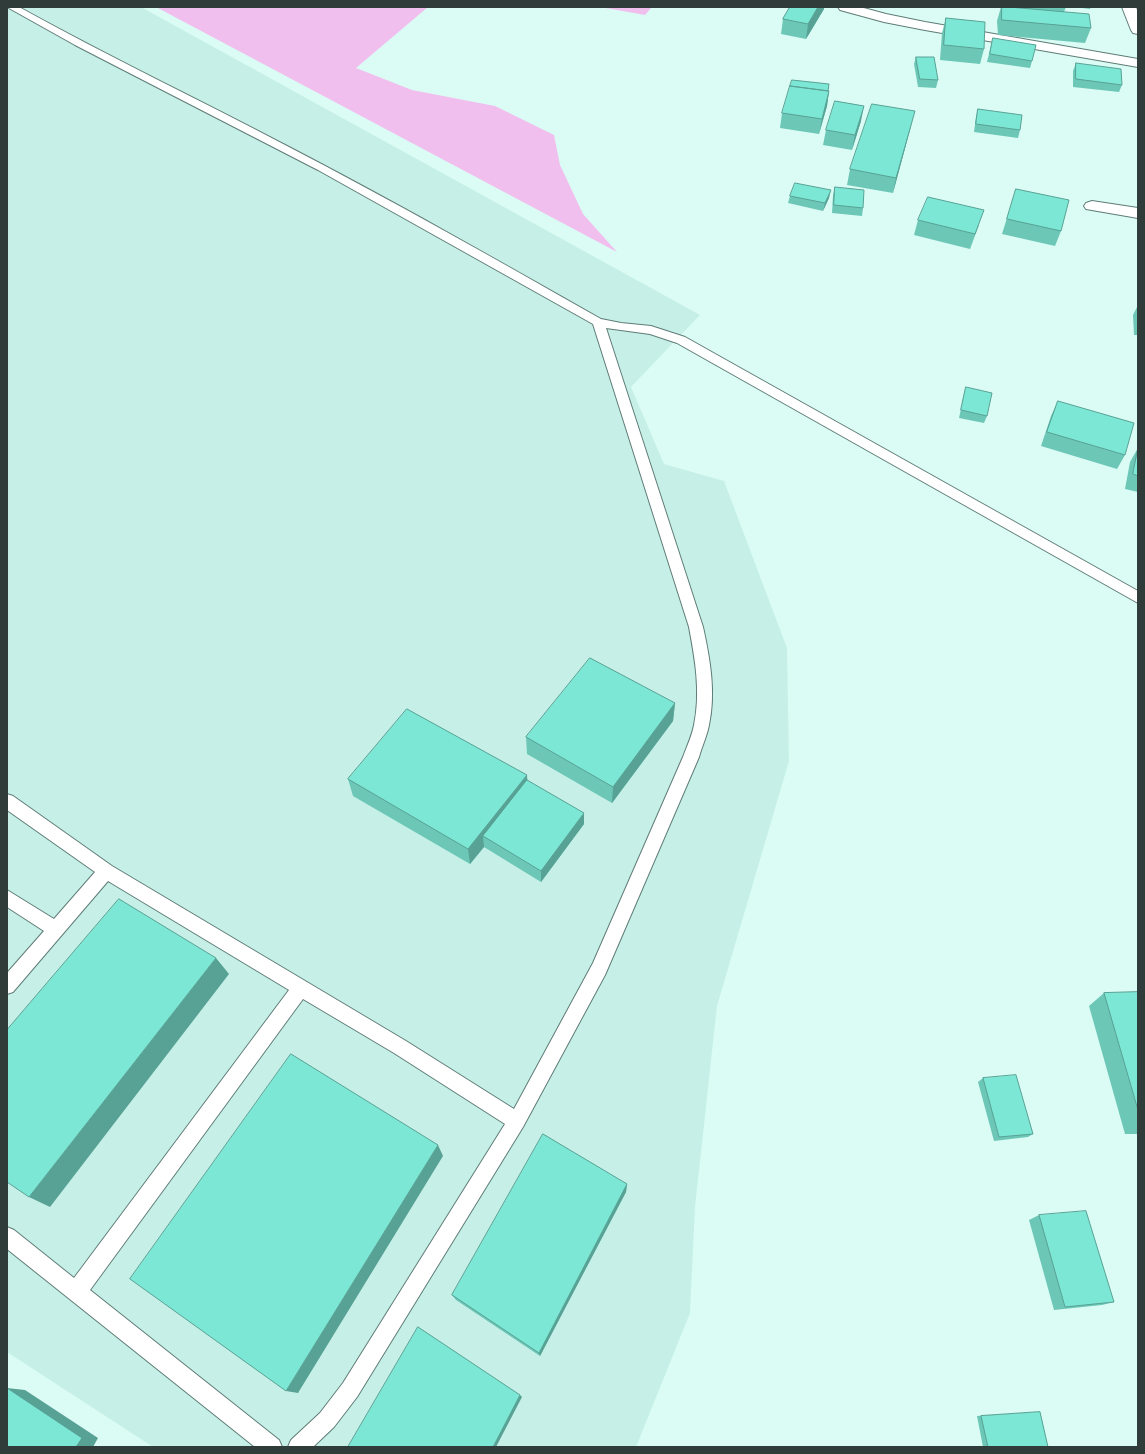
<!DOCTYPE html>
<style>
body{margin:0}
#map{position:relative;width:1145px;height:1454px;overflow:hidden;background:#dbfcf5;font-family:"Source Serif 4",serif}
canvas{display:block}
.frame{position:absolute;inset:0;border:8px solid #2f3c39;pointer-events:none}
</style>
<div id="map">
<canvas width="1145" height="1454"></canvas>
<div class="frame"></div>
</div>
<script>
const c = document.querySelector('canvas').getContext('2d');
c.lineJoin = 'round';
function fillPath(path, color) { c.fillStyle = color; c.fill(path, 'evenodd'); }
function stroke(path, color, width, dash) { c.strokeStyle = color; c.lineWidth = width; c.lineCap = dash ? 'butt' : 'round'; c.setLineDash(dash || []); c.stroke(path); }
fillPath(new Path2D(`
 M7 7H141L700 315 631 387 664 464 724 481 787 648 789 761 717 1006 695 1207 690 1313 636 1447H153L7 1352Z`), '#c6f0e7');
fillPath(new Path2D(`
 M156 7H428L356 68 412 90 495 106 554 135 560 165 583 214 617 252Z
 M600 7H652L645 15Z`), '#f1bfee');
const service = new Path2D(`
 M7 7H19C107 56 198 99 287 146 393 201 497 260 601 319L621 323 651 326 685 337 1138 591V603L677 343 650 334 606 328 703 627C710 659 716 692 709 725 707 736 702 746 699 757L605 975 523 1127 357 1397 334 1427 313 1447H288L291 1440 320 1413 343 1383 505 1124 394 1053 303 999 90 1290 279 1440 282 1447H255L7 1249V1227L14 1230 74 1278 289 990 108 881 13 992 7 994V973L44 931 7 907V890L54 919 95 872 7 810V794L13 796 112 866 406 1041 514 1109 593 963 683 757C687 746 692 736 694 725 701 692 695 659 689 627L593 324 318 170 75 45Z`);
const minor = new Path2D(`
 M838 7H860L886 14 925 22 1138 59V67L925 30 884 22 840 10Z
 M1092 201 1138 208V218L1086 209 1084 206 1086 203Z`);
const trunk = new Path2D(`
 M1122 7H1136L1138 13V34L1133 33 1131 30Z`);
stroke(service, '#5f7c77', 2);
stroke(minor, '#5f7c77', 2);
stroke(trunk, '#5f7c77', 2);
fillPath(service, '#fff');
fillPath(minor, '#fff');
fillPath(trunk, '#fff');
fillPath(new Path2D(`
 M790 7H824V9L806 39 781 34 783 19Z
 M1001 7H1066L1064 12 1091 28 1085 43 998 35 997 21Z
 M1074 7H1091L1090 9Z
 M946 18 984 49 980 64 940 60 942 33Z
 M993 38 1032 61 1030 68 987 62Z
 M916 57 938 80 936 88 918 87 914 64Z
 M1076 63 1122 85 1119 92 1073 87V71Z
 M828 91H829L827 106 819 134 780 128 782 113Z
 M978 109 1020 130 1018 138 974 132 976 117Z
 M861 121 852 150 823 145 826 130Z
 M911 126 893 193 847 185 850 169Z
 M835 187 863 208 862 216 832 213 833 195Z
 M1016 189 1061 231 1055 246 1002 234Z
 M790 196 829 198 823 211 788 203Z
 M918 220 979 225 970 249 914 235Z
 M1138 305V335H1134L1133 315Z
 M966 387 987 416 984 423 959 418 964 395Z
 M1058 401 1125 455 1117 469 1041 446 1051 416Z
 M1138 448V492L1125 489 1130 462Z
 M675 703 673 721 612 803 527 754 526 737Z
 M527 775V780L584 824 541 882 484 847 470 864 353 796 348 779Z
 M1138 992V1134H1125L1089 1006 1104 993Z
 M983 1078 1033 1134 1028 1137 994 1141 978 1082Z
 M627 1184 626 1192 540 1356 456 1300 452 1295Z
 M1039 1215 1114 1302 1102 1305 1054 1310 1029 1220Z
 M1040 1412 1048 1447H983L977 1416Z`), '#6cc7b7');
fillPath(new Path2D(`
 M818 7H824V9L806 39 808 24Z
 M829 91 827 106 819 134 822 119Z
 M864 106 861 121 852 150 855 135Z
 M915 111 911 126 893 193 896 178Z
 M831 190 829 198 823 211 825 203Z
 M675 703 673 721 612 803 613 787Z
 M527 775 528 791 483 836 484 847 470 864 468 849Z
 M584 813V824L541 882V871Z
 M216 958 229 974 50 1207 29 1197Z
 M438 1145 443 1156 298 1393 286 1391Z
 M627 1184 626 1192 540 1356 539 1353Z
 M7 1388 25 1390 98 1438 93 1447H76Z
 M520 1395 522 1397 496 1447H493Z`), '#58a295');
const building = new Path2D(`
 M790 7H818L808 24 783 19Z
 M1002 7H1009L1089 14 1091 28 1002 20Z
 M946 18 985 22 984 49 944 45Z
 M993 38 1036 45 1032 61 990 54Z
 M916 57H934L938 80 920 79Z
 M1076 63 1121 69 1122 85 1076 79Z
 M792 80 829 84 828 91 790 86Z
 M790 86 829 91 822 119 782 113Z
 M835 101 864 106 855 135 826 130Z
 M872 104 915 111 896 178 850 169Z
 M978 109 1022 115 1020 130 976 124Z
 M795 183 831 190 825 203 790 196Z
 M835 187 864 190 863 208 834 205Z
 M1016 189 1069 200 1061 231 1007 219Z
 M928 197 984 210 975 234 918 220Z
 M966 387 992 393 987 416 961 410Z
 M1058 401 1134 423 1125 455 1047 432Z
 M1138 448V476L1133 474Z
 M590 658 675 703 613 787 526 737Z
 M407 709 527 775 468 849 348 779Z
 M527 780 584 813 541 871 483 836Z
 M119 899 216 958 29 1197 7 1182V1030Z
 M1138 992V1110L1104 993Z
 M291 1054 438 1145 286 1391 130 1279Z
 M1016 1075 1033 1134 999 1137 983 1078Z
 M543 1134 627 1184 539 1353 452 1295Z
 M1086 1211 1114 1302 1065 1307 1039 1215Z
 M418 1327 520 1395 493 1447H348Z
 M7 1388 82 1438 76 1447H7Z
 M1040 1412 1048 1447H988L981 1416Z`);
fillPath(building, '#7de7d5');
stroke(building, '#58a295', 1);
</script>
